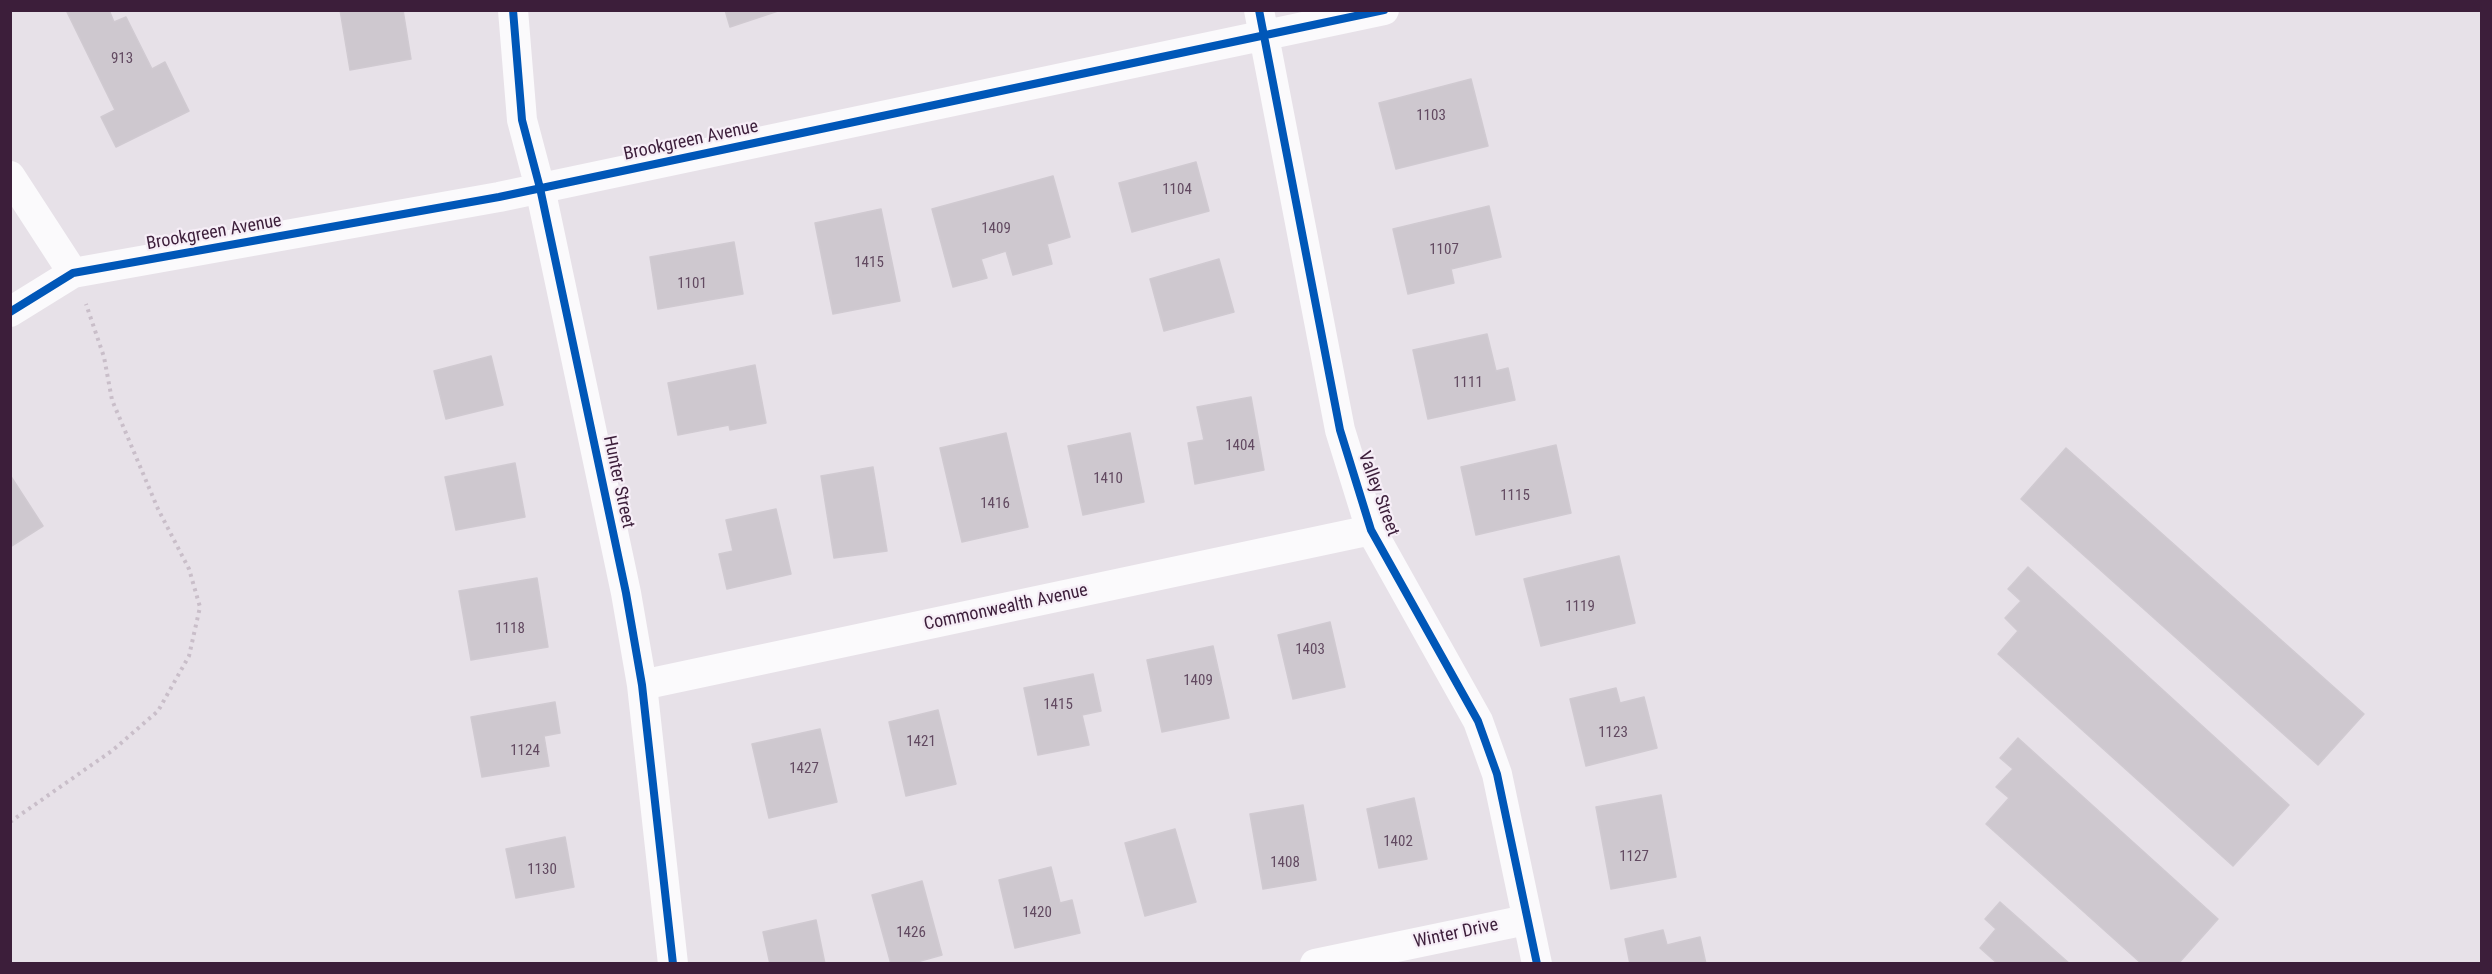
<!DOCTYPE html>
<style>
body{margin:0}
#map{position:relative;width:2492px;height:974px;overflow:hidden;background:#e7e1e8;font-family:"Roboto Condensed",sans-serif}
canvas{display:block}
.frame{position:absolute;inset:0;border:12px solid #3c1e3a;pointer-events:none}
</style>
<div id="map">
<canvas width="2492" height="974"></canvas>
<div class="frame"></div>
</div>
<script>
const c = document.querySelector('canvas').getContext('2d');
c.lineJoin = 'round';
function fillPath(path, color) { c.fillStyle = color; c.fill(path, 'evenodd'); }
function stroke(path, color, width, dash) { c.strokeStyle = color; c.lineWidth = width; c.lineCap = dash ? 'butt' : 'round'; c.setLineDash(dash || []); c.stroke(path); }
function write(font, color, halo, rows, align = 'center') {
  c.font = font + ' "Roboto Condensed",sans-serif'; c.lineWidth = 4.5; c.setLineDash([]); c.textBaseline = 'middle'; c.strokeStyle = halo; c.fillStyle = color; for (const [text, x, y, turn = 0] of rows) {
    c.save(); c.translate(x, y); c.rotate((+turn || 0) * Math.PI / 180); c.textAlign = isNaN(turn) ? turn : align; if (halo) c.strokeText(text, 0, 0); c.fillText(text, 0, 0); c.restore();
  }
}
const building = new Path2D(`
 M66 10H109L114 22 126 17 152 69 165 62 189 111 116 147 101 117 115 110Z
 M340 10H403L411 59 350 70Z
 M725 10H781L730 27Z
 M1471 79 1488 146 1396 169 1379 103Z
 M1196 162 1209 211 1132 232 1119 183Z
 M1053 176 1070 237 1047 244 1052 264 1013 275 1006 251 981 259 987 278 953 287 932 209Z
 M1489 206 1501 257 1451 269 1454 283 1408 294 1393 229Z
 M881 209 900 301 833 314 815 223Z
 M734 242 743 294 658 309 650 257Z
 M1219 259 1234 312 1164 331 1150 279Z
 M1487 334 1496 371 1508 368 1515 400 1428 419 1413 350Z
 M491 356 503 405 446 419 434 371Z
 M755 365 766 423 730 430 729 425 678 435 668 383Z
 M1251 397 1264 470 1195 484 1188 443 1204 440 1197 407Z
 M1006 433 1028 527 962 542 940 448Z
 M1130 433 1144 502 1083 515 1068 446Z
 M1556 445 1571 513 1476 535 1461 467Z
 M2066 448 2364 714 2318 765 2021 499Z
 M515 463 525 517 456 530 445 477Z
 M873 467 887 551 834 558 821 476Z
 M10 475 43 526 10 547Z
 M776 509 791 574 727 589 719 554 733 551 726 520Z
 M1619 556 1635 623 1541 646 1524 579Z
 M2028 567 2289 805 2233 866 1998 654 2018 631 2005 618 2021 601 2008 589Z
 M537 578 548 647 471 660 459 591Z
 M1330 622 1345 687 1293 699 1278 635Z
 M1213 646 1229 718 1162 732 1147 660Z
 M1093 674 1101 711 1082 715 1089 745 1038 755 1024 688Z
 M1616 688 1620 703 1644 697 1657 748 1586 766 1570 699Z
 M555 702 560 733 544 736 549 766 482 777 471 717Z
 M938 710 956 784 906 796 889 722Z
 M820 729 837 802 769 818 752 744Z
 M2018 738 2218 919 2178 964H2142L1986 824 2009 798 1996 787 2013 769 2000 758Z
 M1661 795 1676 877 1611 889 1596 807Z
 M1414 798 1427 859 1379 868 1367 809Z
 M1303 805 1316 880 1263 889 1250 814Z
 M1175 829 1196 902 1145 916 1125 843Z
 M565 837 574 887 516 898 506 849Z
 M1051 867 1060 903 1072 900 1080 933 1015 948 999 880Z
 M922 881 942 955 910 964H891L872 895Z
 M2000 902 2070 964H1998L1980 948 1996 929 1985 919Z
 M816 920 825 964H770L763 932Z
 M1663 930 1667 945 1700 937 1706 964H1630L1625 939Z`);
fillPath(building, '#cec8cf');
stroke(building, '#d0cad1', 1.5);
stroke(new Path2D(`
 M10 822 113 750 158 711 189 656 200 607 189 569 158 509 112 400 104 357 86 304`), '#c9bec9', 4, [3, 4.5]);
stroke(new Path2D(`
 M513 10 522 120 540 188 626 593 642 685 673 964
 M1259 10 1340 430 1371 530 1478 721 1497 774 1537 964
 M10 176 73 273
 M10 312 73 273 499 197 1384 10
 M642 685 1371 530
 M1315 964 1526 920`), '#fbfafc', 30);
stroke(new Path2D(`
 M513 10 522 120 540 188 626 593 642 685 673 964
 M1259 10 1340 430 1371 530 1478 721 1497 774 1537 964
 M10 312 73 273 499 197 1384 10`), '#0057b8', 8);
write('15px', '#624a61', null, [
 ["913",122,59],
 ["1103",1431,116],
 ["1104",1177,190],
 ["1409",996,229],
 ["1107",1444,250],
 ["1415",869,263],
 ["1101",692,284],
 ["1111",1468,383],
 ["1404",1240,446],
 ["1410",1108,479],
 ["1115",1515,496],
 ["1416",995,504],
 ["1119",1580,607],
 ["1118",510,629],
 ["1403",1310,650],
 ["1409",1198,681],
 ["1415",1058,705],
 ["1123",1613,733],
 ["1421",921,742],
 ["1124",525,751],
 ["1427",804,769],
 ["1402",1398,842],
 ["1127",1634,857],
 ["1408",1285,863],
 ["1130",542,870],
 ["1420",1037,913],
 ["1426",911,933]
]);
write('18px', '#3c1e3a', '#f6eef7', [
 ["Brookgreen Avenue",691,141,-12],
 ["Brookgreen Avenue",214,233,-10],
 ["Hunter Street",618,482,78],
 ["Valley Street",1378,494,70],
 ["Commonwealth Avenue",1006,608,-12],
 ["Winter Drive",1456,934,-12]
]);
</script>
